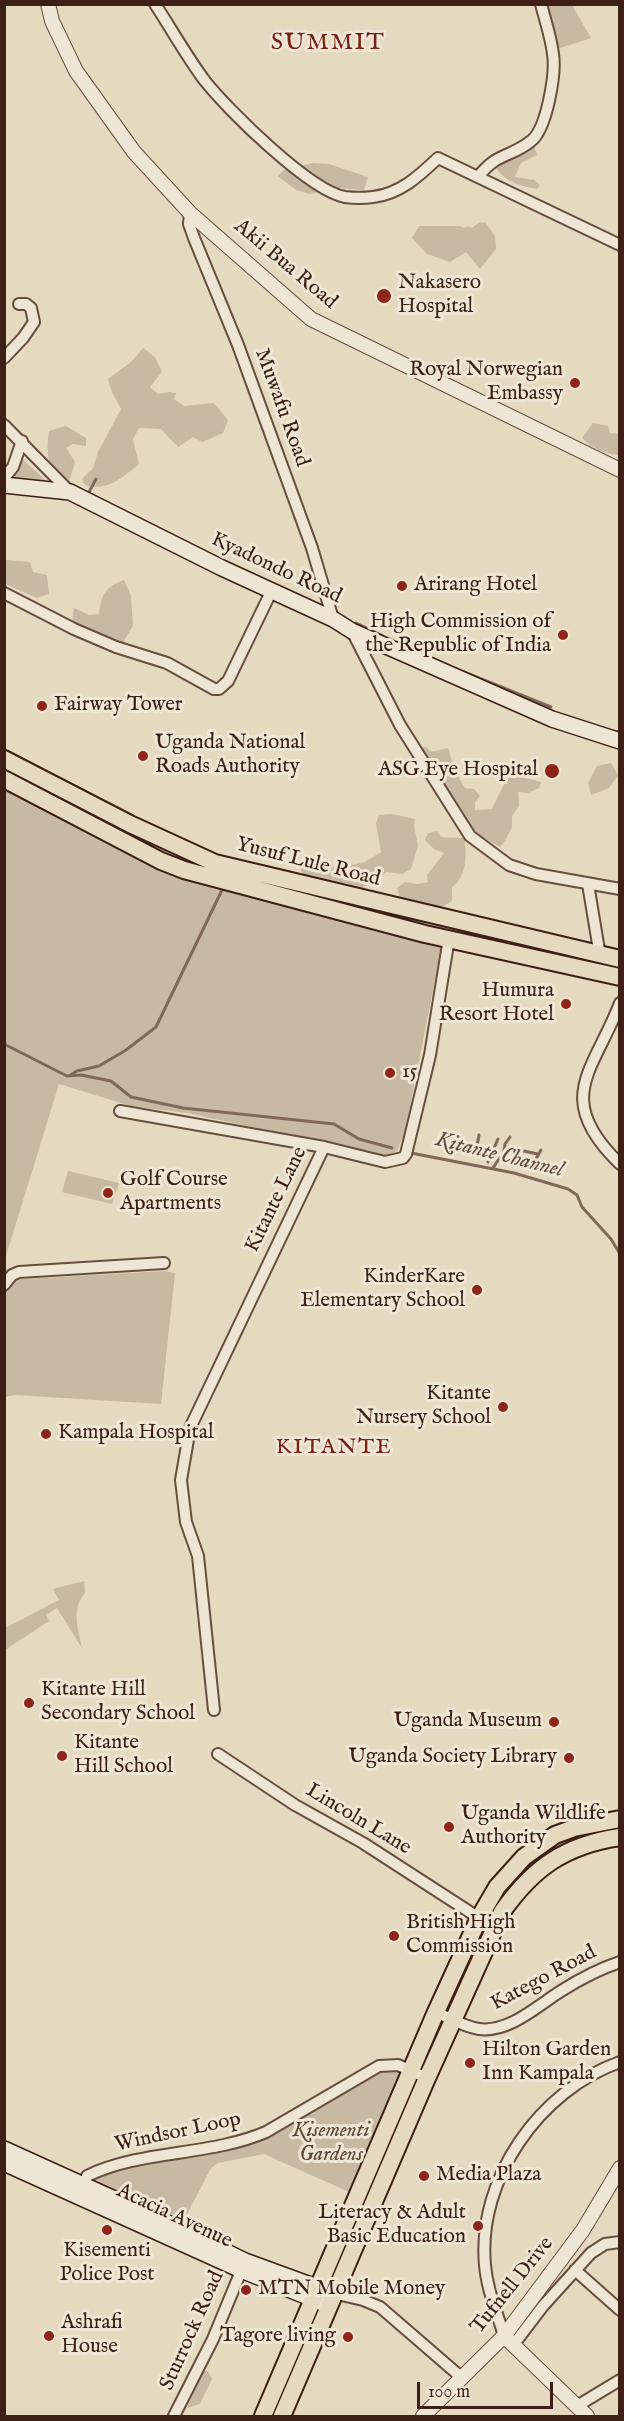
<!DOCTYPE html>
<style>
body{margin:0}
#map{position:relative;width:624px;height:2421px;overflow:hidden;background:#e5d9bf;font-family:"IM FELL English",serif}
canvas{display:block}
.frame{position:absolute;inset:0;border:6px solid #3d1f15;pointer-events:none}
.scale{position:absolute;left:417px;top:2382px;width:136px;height:27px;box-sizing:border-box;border:3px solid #3d1f15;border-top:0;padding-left:8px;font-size:18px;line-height:21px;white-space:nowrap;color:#3d1f15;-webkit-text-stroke:4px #eee6d5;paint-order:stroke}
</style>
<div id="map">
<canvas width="624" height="2421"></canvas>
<div class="frame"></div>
<div class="scale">100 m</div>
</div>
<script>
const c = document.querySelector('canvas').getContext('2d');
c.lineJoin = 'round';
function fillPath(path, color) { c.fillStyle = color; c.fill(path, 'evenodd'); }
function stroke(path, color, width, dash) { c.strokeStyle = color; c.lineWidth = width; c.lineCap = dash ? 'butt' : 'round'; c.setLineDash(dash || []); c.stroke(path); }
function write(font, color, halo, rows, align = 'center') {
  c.font = font + ' "IM FELL English",serif'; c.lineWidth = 6; c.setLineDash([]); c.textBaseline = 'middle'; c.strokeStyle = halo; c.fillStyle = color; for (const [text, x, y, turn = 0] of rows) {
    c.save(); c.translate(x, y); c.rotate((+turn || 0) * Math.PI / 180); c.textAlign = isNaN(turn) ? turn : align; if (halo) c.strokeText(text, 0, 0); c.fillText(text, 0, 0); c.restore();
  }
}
fillPath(new Path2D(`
 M547 5H572L591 38 557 49Z
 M530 145 534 146 537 155 521 163 515 177 534 180 540 185 537 189C518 185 504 182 494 165Z
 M313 163 329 164 368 177 364 190 338 188 310 194 296 190 278 176 284 170Z
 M480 222 486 223 495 236 496 249 480 269 466 252 450 262 427 254 412 238 419 226H459L464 228 468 226 472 228Z
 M143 348 155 357 162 372 150 387 158 394 169 392 176 393 174 399 184 406 214 403 228 420 223 433 202 442 193 437 178 447 161 429 139 428 133 439 139 464C123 477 107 492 85 485L82 479 93 468 98 452 121 409 112 392 108 379 131 362Z
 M593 423 608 426 610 433 619 434V455C606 454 591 448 582 438Z
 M66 426 86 438V446L73 444 66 448 75 462 69 482C46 470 46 454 49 431Z
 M19 456 51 485 10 479Z
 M5 560 30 562 33 572 47 575 49 594 37 598 5 584Z
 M124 580 131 596 133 626 123 642 72 622 74 608 89 615 99 614C101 595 105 587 124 580Z
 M418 747H426L431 752 448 748 455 771 465 788 474 789 480 796 475 802V810L492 809 507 778 518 776 541 782 539 788 528 793 518 792 519 806 512 816V827L506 839 500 847 471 831Z
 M611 763 618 775 609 788 591 795 588 783 597 766Z
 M5 788 164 869 222 890 442 945 405 1131 397 1151 388 1156 380 1155 187 1113 131 1106 59 1084 5 1259Z
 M392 814 415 819 414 825 418 846 411 869 402 874 386 872 380 878 362 888 345 883H321L314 877 304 875 299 867 313 860 331 863 336 871H346L347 866 365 862 381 852 376 823 379 815Z
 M130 831 422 920 424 923 422 926 194 868 131 837 128 834Z
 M437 831 441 837 464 838C467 853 467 878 452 887V901L437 910 400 899 397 888 405 882 417 884 428 882 427 875 444 853 434 849 425 840 428 833Z
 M433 922 619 965V973L433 928 430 925Z
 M68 1171 119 1183 112 1204 62 1192Z
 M165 1271 175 1273 161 1404 15 1395 5 1397 4 1285 9 1280Z
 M84 1581 85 1593C71 1609 78 1628 82 1648L57 1608 46 1615 49 1621 5 1650V1628L59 1600 53 1589Z
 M619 1824V1830C592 1837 563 1840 541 1859 527 1872 515 1893 498 1901L515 1871 557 1840Z
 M381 2070H391L404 2076 349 2192 264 2154 218 2163 211 2168 182 2224 90 2181 93 2176 247 2146 275 2133Z
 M203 2371H208L212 2379 200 2404 187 2408Z`), '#c8b9a2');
stroke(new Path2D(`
 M88 494 96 479
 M356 623 383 636
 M464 672 551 707
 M612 731 620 732
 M4 1044 67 1076
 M67 1076 81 1075 111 1081 131 1097 183 1108 334 1124 359 1139 392 1148
 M69 1076 77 1071 99 1066 126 1050 156 1027 222 890
 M504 1151 505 1144 510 1137
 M476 1152 479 1135
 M411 1153 514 1173 568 1189 577 1195 582 1207 611 1239 620 1254
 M536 1159 541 1150
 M488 1162 498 1139
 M493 1168C507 1144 513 1149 538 1154`), '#806958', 3);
const minor = new Path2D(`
 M155 4C172 30 187 57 205 81 228 110 310 191 345 197 353 198 365 198 373 197 400 194 419 176 438 158L620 245
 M478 177C497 152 510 158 531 141 547 129 556 73 553 54 551 37 545 20 541 4
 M190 213 189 224 194 238 238 345 312 548 333 619
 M4 358 23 338 34 322 31 308 26 304H19
 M4 425 70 492
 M4 478 13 467 22 441
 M4 593 74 629 116 647 167 663 214 689H219L228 681 272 590
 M352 631 400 725 470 836 509 865 536 874 620 889
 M588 884 600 956
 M620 1003C594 1071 552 1098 620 1164
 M120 1111 324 1147
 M4 1285 12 1275 19 1272 164 1263
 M214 1710 198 1556 186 1522 181 1480 190 1428 324 1147 385 1162 403 1158 406 1154 430 1055 449 938
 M218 1754 295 1805 363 1843 479 1918 496 1925
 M436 2012C449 2018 464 2027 479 2029 509 2033 537 2006 561 1991 580 1979 599 1969 620 1962
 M84 2185 87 2176C139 2150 211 2156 266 2132L379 2066 398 2065 427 2078
 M575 2270 620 2310
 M333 2293 363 2300 380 2307 461 2377
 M504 2336C497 2312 487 2290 485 2265 477 2179 540 2090 620 2062
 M514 2344 543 2306 591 2253 605 2244 620 2242
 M577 2406 620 2380
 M174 2416 213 2339 244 2264`);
const tertiary = new Path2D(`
 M48 4 52 21 76 71 134 152 190 213 311 319 620 470
 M504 2336 587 2416
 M423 2416 504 2336 583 2230 620 2168`);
const secondary = new Path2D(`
 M4 485 70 492 222 568 333 619 352 631 552 719 620 741
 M4 2149 163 2221 245 2261 327 2291
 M4 2163 241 2270 323 2303`);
const primary = new Path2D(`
 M4 759 130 824 215 863 620 959
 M4 779 161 861 184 870 425 934 620 977
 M263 2416 436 2012 479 1918 497 1887 524 1857 555 1835 574 1828 620 1819
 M282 2416 427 2078 502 1912C533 1868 565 1845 620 1837`);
stroke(minor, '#674e40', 14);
stroke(tertiary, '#674e40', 16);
stroke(secondary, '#3d1f15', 18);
stroke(primary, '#3d1f15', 20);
stroke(minor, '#eee6d5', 10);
stroke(tertiary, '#eee6d5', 14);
stroke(secondary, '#eee6d5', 15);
stroke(primary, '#e5d9bf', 16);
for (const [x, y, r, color] of [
 [384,296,8,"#8f2418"],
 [575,383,6,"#8f2418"],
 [402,586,6,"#8f2418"],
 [563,635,6,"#8f2418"],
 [42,706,6,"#8f2418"],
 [143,756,6,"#8f2418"],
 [552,771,8,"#8f2418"],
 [566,1004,6,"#8f2418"],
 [390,1073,6,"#8f2418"],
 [108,1193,6,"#8f2418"],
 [477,1290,6,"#8f2418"],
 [503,1407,6,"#8f2418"],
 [46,1434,6,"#8f2418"],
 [29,1703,6,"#8f2418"],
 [554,1722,6,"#8f2418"],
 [62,1756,6,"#8f2418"],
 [569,1758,6,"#8f2418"],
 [449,1827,6,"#8f2418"],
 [394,1936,6,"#8f2418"],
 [470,2063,6,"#8f2418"],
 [424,2176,6,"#8f2418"],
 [478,2226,6,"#8f2418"],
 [107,2230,6,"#8f2418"],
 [246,2290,6,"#8f2418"],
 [49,2336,6,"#8f2418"],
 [348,2337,6,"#8f2418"]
]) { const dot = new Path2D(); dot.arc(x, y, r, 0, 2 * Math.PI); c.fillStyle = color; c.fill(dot); stroke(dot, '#eee6d5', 2); }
write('21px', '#3d1f15', '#eee6d5', [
 ["Akii Bua Road",285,265,40],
 ["Muwafu Road",281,408,70],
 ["Kyadondo Road",276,569,25],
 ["Yusuf Lule Road",308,863,14],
 ["Kitante Lane",277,1200,-64],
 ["Lincoln Lane",358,1820,31],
 ["Katego Road",544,1979,-28],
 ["Windsor Loop",178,2133,-12],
 ["Acacia Avenue",174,2217,25],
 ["Tufnell Drive",513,2286,-51],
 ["Sturrock Road",193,2331,-66]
]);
write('21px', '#3d1f15', '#eee6d5', [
 ["Nakasero",398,284],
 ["Hospital",398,308],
 ["Royal Norwegian",563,371,"right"],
 ["Embassy",563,395,"right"],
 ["Arirang Hotel",414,586],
 ["High Commission of",551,623,"right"],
 ["the Republic of India",551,647,"right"],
 ["Fairway Tower",54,706],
 ["Uganda National",155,744],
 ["Roads Authority",155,768],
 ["ASG Eye Hospital",538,771,"right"],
 ["Humura",554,992,"right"],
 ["Resort Hotel",554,1016,"right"],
 ["15",402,1073],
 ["Golf Course",120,1181],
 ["Apartments",120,1205],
 ["KinderKare",465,1278,"right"],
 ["Elementary School",465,1302,"right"],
 ["Kitante",491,1395,"right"],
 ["Nursery School",491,1419,"right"],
 ["Kampala Hospital",58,1434],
 ["Kitante Hill",41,1691],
 ["Secondary School",41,1715],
 ["Uganda Museum",542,1722,"right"],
 ["Kitante",74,1744],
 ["Hill School",74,1768],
 ["Uganda Society Library",557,1758,"right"],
 ["Uganda Wildlife",461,1815],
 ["Authority",461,1839],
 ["British High",406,1924],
 ["Commission",406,1948],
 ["Hilton Garden",482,2051],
 ["Inn Kampala",482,2075],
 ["Media Plaza",436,2176],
 ["Literacy & Adult",466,2214,"right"],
 ["Basic Education",466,2238,"right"],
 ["Kisementi",107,2252,"center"],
 ["Police Post",107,2276,"center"],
 ["MTN Mobile Money",258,2290],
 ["Ashrafi",61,2324],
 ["House",61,2348],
 ["Tagore living",336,2337,"right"]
], 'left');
write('italic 21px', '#604638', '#eee6d5', [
 ["Kisementi",331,2132],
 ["Gardens",331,2156]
]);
write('italic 22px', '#644a3c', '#eee6d5', [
 ["Kitante Channel",499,1156,14]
]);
c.letterSpacing = '1.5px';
write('22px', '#7a1f14', '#eee6d5', [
 ["KITANTE",334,1448]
]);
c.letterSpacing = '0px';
c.letterSpacing = '1.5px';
write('24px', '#7a1f14', '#eee6d5', [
 ["SUMMIT",328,44]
]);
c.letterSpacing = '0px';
</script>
